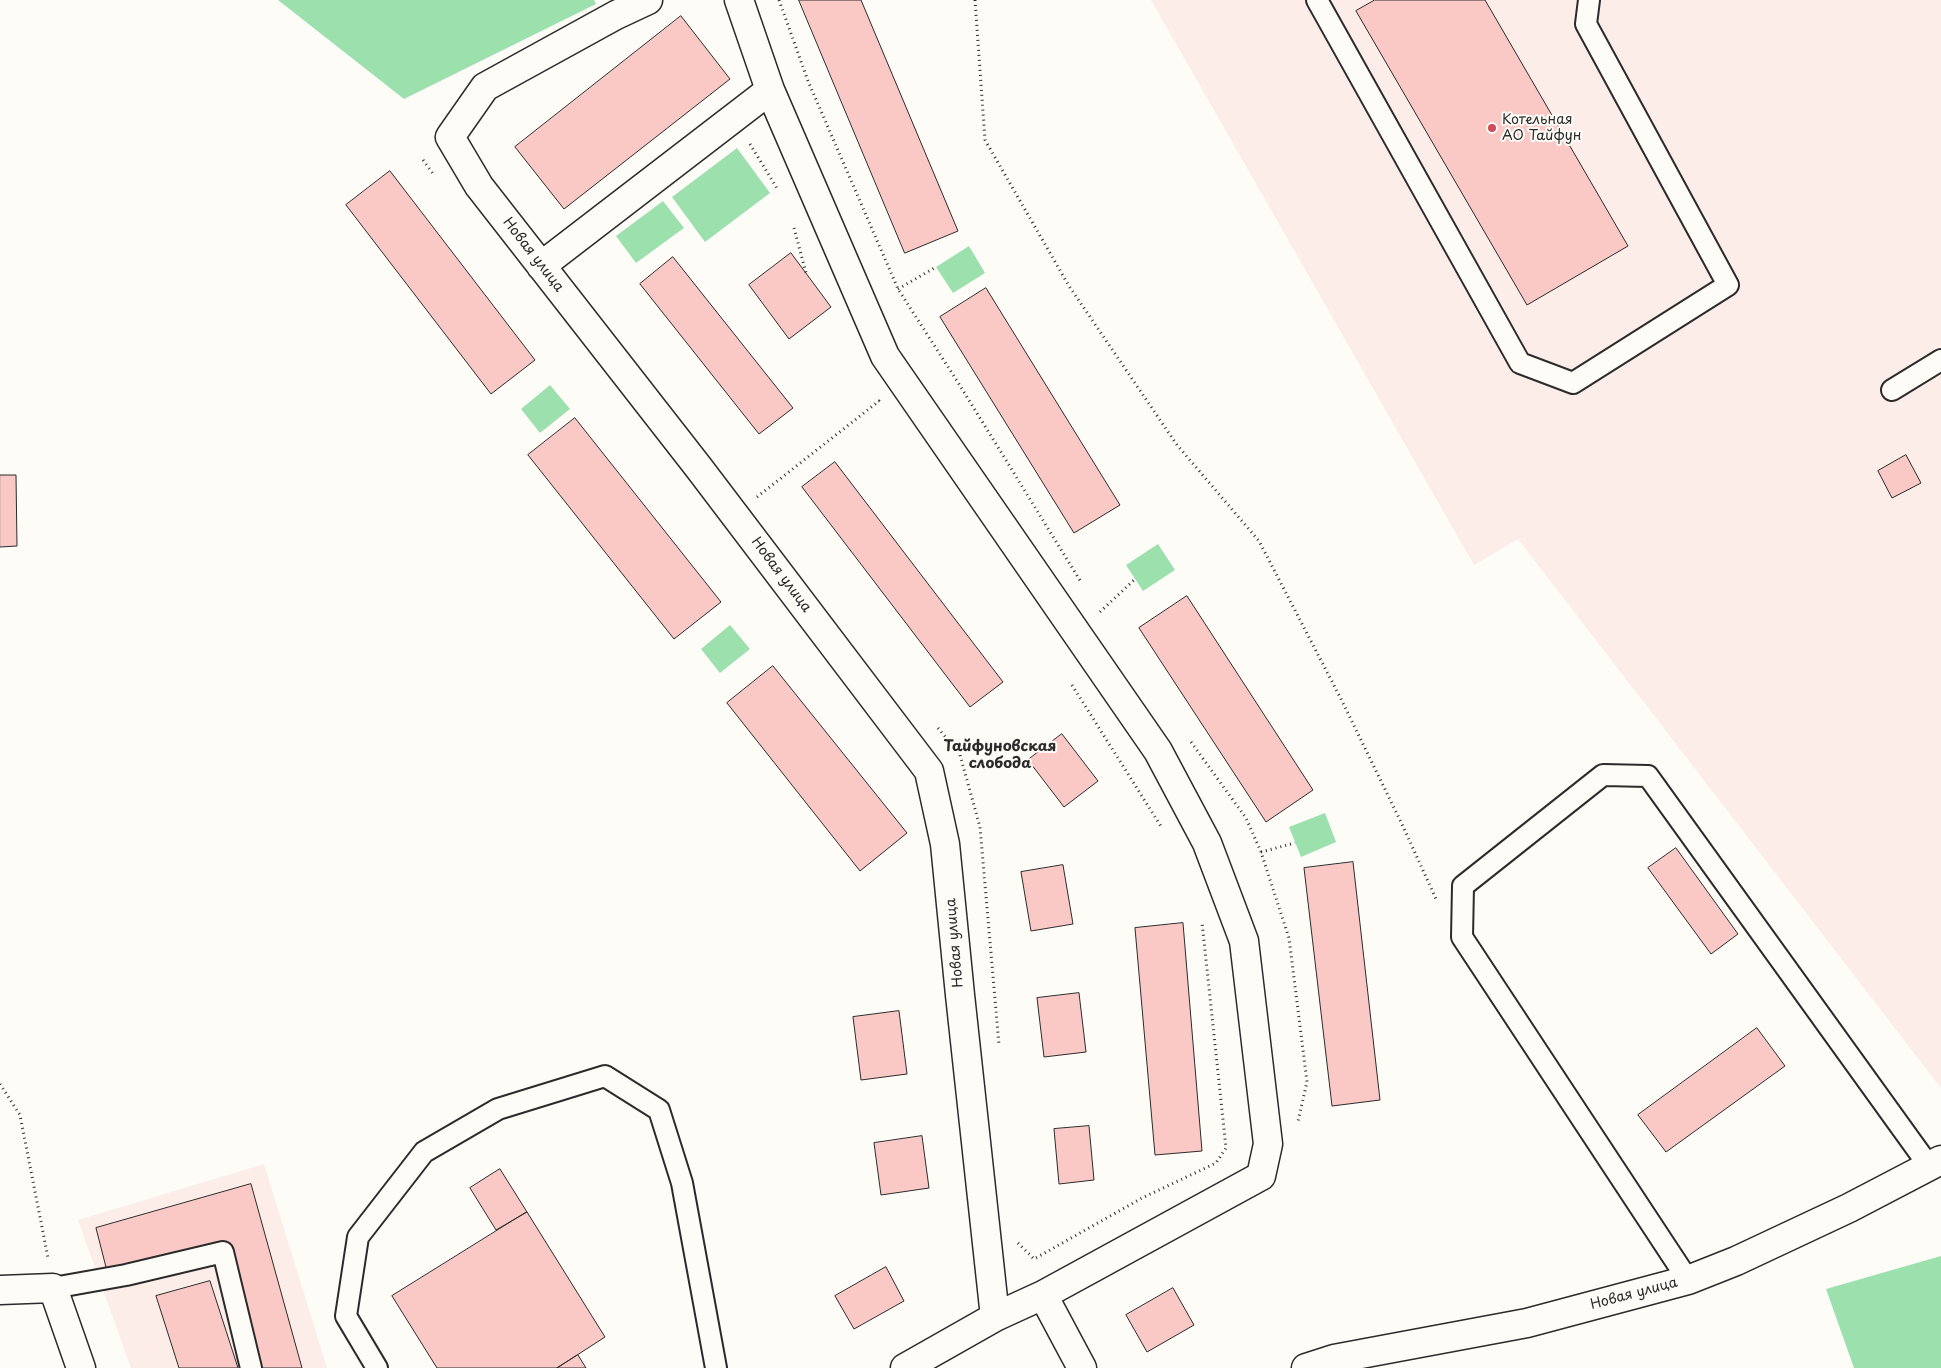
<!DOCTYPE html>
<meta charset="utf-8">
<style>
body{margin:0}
canvas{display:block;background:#fdfcf7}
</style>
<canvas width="1941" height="1368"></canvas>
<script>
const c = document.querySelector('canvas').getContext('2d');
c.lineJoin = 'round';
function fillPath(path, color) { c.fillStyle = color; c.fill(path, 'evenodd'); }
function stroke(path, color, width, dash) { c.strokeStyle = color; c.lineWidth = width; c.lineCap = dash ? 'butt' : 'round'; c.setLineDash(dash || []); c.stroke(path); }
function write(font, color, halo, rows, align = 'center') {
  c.font = font + ' "Playpen Sans",sans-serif'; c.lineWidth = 4; c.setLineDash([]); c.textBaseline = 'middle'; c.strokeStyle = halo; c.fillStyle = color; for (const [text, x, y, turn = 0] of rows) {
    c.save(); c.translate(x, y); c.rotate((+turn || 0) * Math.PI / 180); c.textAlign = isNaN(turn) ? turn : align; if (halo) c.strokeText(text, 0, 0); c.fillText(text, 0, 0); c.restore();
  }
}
fillPath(new Path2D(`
 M1151 0H1941V1088L1518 539 1474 565Z
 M264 1164 327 1368H131L78 1220Z`), '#fcede8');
fillPath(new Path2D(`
 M278 0H594L596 4 404 99Z
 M737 148 770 193 705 242 672 197Z
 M663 201 684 228 636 263 616 236Z
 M969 246 985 273 953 293 936 267Z
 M550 385 570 409 540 433 521 409Z
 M1158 544 1175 570 1143 591 1126 565Z
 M730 625 750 649 720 673 701 649Z
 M1325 813 1336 842 1301 857 1289 827Z
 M1941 1256V1368H1854L1826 1289Z`), '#9ce1ad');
const building = new Path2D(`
 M799 0H861L958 231 905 253Z
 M1375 0H1485L1628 246 1527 305 1356 11Z
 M681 16 730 79 564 209 515 147Z
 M390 171 535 360 491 394 346 205Z
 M791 253 831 307 789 339 749 285Z
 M673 257 793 408 759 434 640 284Z
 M986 288 1120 505 1074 533 940 317Z
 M575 418 721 602 674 639 528 455Z
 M1906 455 1921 483 1892 498 1878 471Z
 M835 462 1003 682 970 707 802 487Z
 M0 475H16L17 546 0 547Z
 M1187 596 1313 790 1266 822 1139 628Z
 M773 666 907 833 860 871 727 703Z
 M1062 734 1098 781 1064 807 1028 760Z
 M1676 848 1738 934 1711 954 1648 868Z
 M1353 862 1380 1100 1332 1106 1304 868Z
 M1063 865 1073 924 1031 931 1021 872Z
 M1183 923 1202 1151 1155 1155 1135 928Z
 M1079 993 1086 1052 1044 1057 1037 998Z
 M899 1011 907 1074 861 1080 853 1017Z
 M1757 1028 1785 1066 1666 1152 1638 1115Z
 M1089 1126 1094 1180 1059 1184 1054 1129Z
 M922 1136 929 1188 881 1195 874 1143Z
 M500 1169 527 1212 496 1230 470 1188Z
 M251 1184 302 1368H257L223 1243 108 1275 96 1228Z
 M527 1212 605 1337 557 1368H437L392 1296Z
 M886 1267 904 1301 854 1329 835 1296Z
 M210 1281 238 1368H179L156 1296Z
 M1173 1288 1194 1325 1147 1352 1126 1315Z
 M578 1355 586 1368H557Z`);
fillPath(building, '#fac9c6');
stroke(building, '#2b2b2b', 1);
const lane = new Path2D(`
 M1317 0 1520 363 1573 383 1728 285 1586 24 1589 0
 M1892 390 1941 360
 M1688 1280 1462 937 1463 886 1603 775 1648 776 1929 1166
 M53 1288 126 1275 223 1252 251 1368
 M377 1368 346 1316 358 1237 424 1152 498 1109 605 1076 659 1110 682 1183 716 1368`);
const street = new Path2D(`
 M648 0 616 15 485 87 450 137 479 186 699 468 929 771 945 844 960 995 995 1317
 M739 0 770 90 885 356 1158 751 1207 843 1244 941 1268 1144 1261 1176 1043 1295
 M541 266 770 90
 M0 1290 53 1288 81 1368
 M905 1368 995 1317 1043 1295 1082 1368
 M1306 1368 1334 1359 1527 1323 1688 1280 1736 1261 1849 1208 1941 1160`);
stroke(lane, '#2b2b2b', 24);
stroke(street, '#2b2b2b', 31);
stroke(new Path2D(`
 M779 0 808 81 898 289 959 384 1081 582
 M975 0 985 140 1069 286 1177 445 1259 541 1340 697 1401 822 1436 899
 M750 144 778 190
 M423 160 434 175
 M794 228 806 273
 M898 289 936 267
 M757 497 879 401 880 402
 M1100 612 1135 579
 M1072 685 1162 828
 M938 728 960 755 980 827 999 1045
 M1191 742 1246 818 1261 852 1289 938 1307 1082 1298 1121
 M1261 852 1295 843
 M0 1084 20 1115 48 1258
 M1018 1243 1034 1259 1142 1198 1216 1163 1226 1148 1202 922`), '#2b2b2b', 3, [1, 4]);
stroke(lane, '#fdfcf7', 20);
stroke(street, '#fdfcf7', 28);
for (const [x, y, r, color] of [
 [1492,128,5,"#d1495b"]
]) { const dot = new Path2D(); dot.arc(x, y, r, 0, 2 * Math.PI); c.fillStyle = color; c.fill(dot); stroke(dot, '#fdfcf7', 2); }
write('14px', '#2b2b2b', '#fdfcf7', [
 ["Котельная",1502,120],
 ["АО Тайфун",1502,136]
], 'left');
write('14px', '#2b2b2b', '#fdfcf7', [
 ["Новая улица",533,255,52],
 ["Новая улица",781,575,53],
 ["Новая улица",955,943,-95],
 ["Новая улица",1634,1294,-15]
]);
write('bold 15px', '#2b2b2b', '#fdfcf7', [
 ["Тайфуновская",1000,747],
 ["слобода",1000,764]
]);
</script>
